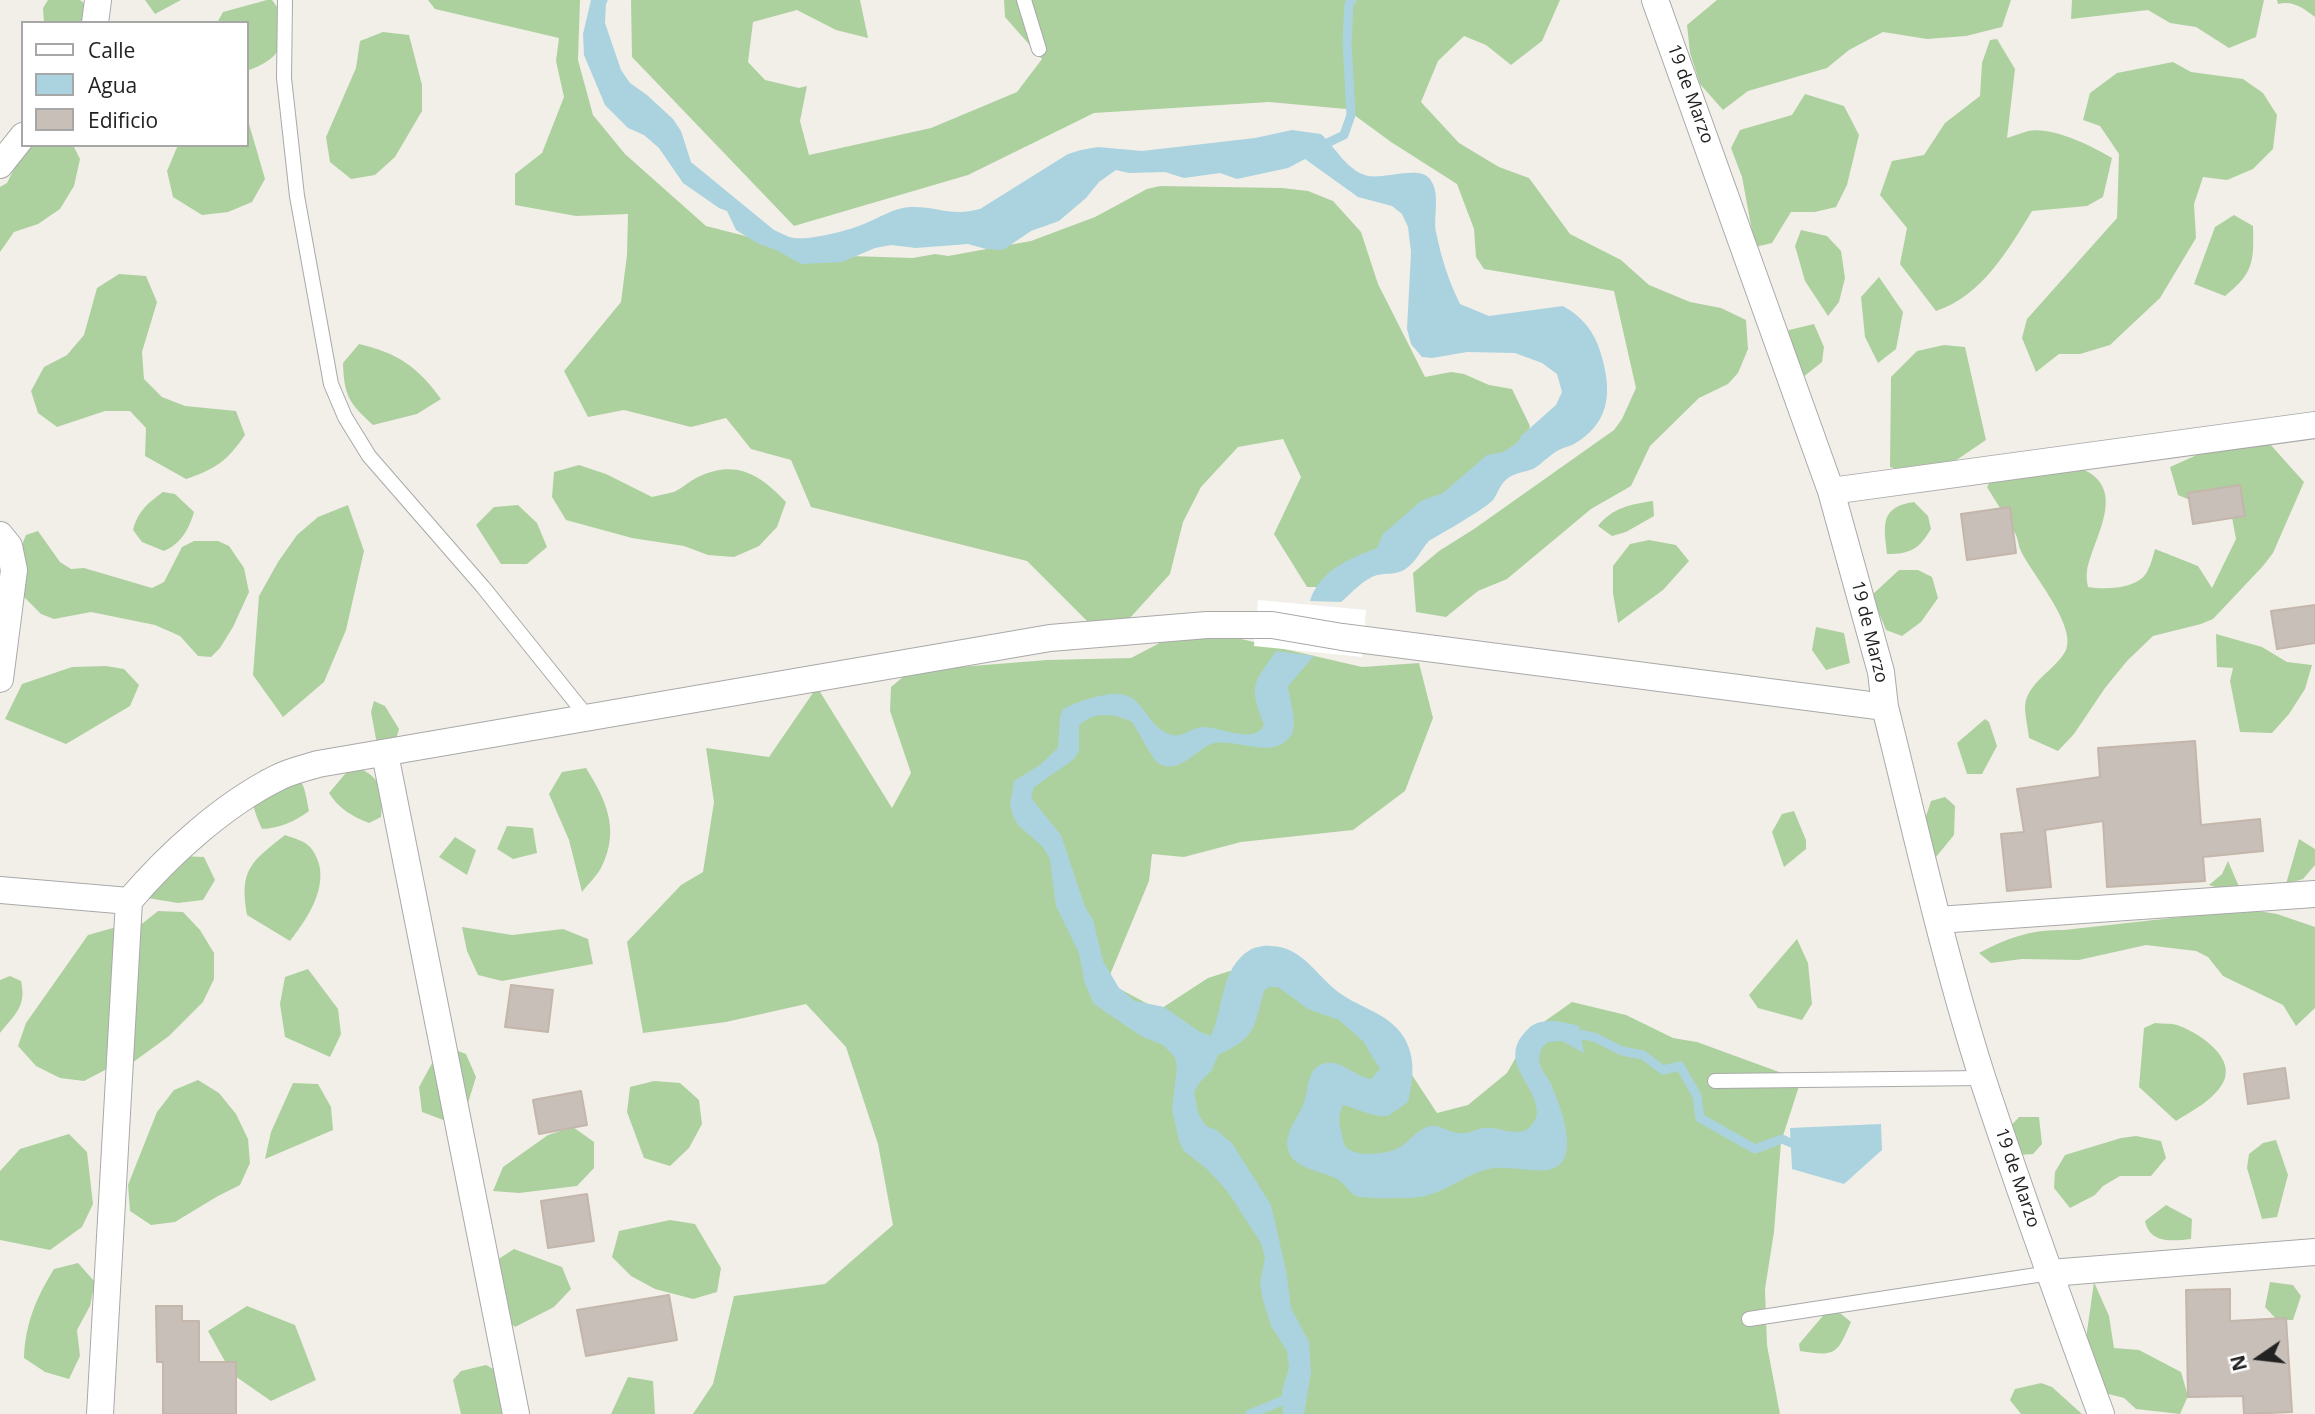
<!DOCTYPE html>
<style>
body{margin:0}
#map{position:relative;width:2315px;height:1414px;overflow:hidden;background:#f2efe9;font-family:"Open Sans",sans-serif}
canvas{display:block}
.legend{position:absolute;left:21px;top:21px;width:228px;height:126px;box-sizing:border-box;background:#fff;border:2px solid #a7a7a7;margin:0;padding:9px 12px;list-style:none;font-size:21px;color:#222}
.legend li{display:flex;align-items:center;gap:14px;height:35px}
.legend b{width:35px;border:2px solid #a7a7a7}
.north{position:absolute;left:2224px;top:1323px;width:70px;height:70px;-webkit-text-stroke:5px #fff;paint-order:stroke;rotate:256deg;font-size:19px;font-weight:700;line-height:28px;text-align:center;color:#222}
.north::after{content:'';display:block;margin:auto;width:24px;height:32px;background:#222;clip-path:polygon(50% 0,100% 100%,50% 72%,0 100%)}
</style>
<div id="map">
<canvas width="2315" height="1414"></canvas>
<ul class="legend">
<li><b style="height:9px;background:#fff"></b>Calle</li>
<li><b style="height:19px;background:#aad3df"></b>Agua</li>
<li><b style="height:19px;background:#c7bfb8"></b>Edificio</li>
</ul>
<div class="north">N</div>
</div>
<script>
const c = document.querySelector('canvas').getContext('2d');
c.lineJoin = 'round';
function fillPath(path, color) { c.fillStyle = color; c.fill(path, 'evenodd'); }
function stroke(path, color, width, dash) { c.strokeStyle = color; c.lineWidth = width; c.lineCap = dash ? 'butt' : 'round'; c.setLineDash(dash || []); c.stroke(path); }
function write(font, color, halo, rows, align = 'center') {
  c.font = font + ' "Open Sans",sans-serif'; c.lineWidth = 7; c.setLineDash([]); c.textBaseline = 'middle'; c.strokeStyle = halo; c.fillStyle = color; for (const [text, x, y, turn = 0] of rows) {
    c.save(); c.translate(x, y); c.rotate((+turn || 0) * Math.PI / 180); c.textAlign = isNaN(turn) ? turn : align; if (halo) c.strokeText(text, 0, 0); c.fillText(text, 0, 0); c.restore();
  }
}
fillPath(new Path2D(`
 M48 0H80L86 5 84 23H44L43 8Z
 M145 0H181L155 14Z
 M267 0H272L286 19C282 51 278 59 247 71V23H217L223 12Z
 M428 0H580L578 60 593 115 625 154 706 226 820 255 913 258 935 254 948 256 1031 241 1095 217 1147 189 1160 186 1282 188 1308 191 1333 201 1361 232 1378 284 1425 377 1451 372 1464 374 1489 385 1512 389 1530 426 1526 438 1459 481 1416 516 1389 545 1328 587H1307L1274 534 1301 477 1283 439 1238 447 1201 487 1183 522 1170 574 1129 619 1089 623 1027 561 811 507 791 460 751 449 726 418 691 427 624 410 588 417 564 371 621 302 627 255 628 214 576 216 515 205V174L542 153 564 97 556 61 559 38 435 9Z
 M631 0H860L868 38 836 30 797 10 753 22 748 62 765 80 799 88 807 86 800 121 809 155 931 128 1017 92 1042 59 1005 17 1004 0H1560L1542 41 1511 65 1486 45 1464 36 1438 61 1421 102 1459 143 1499 167 1529 178 1570 234 1621 260 1649 285 1690 302 1721 308 1746 320 1748 349 1738 373 1728 384 1699 398 1650 446 1631 486 1591 509 1507 579 1478 591 1446 617 1416 612 1413 573 1439 551 1474 529 1614 430 1622 419 1636 388 1614 291 1484 269 1476 257 1474 229 1457 184 1391 142 1346 109 1269 102 1094 113 968 175 794 226 632 57Z
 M1717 0H2011L2002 27 1966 36 1927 39 1883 32 1849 50 1827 68 1748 91 1723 110 1700 84 1690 53 1687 25Z
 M2072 0H2264L2256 37 2229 48 2196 27 2170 23 2148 10 2071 19Z
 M2277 0H2315V17C2303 8 2293 0 2278 4Z
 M383 32 409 35 422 85V111L395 157 375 175 351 179 330 162 326 137 356 68 360 41Z
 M1997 39 2015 69 2007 138C2014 136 2021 133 2028 131 2052 126 2092 146 2112 158L2103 197 2087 206 2032 211C2008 250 1982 296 1936 311L1900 264 1907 228 1880 195 1892 161 1924 155 1945 123 1980 96 1982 63 1990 40Z
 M2173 62 2191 72 2243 79 2263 93 2277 115 2273 149 2253 169 2227 180 2203 177 2194 204 2196 238 2160 298 2110 345 2080 354H2059L2036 372 2022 338 2027 319 2117 218 2119 154 2100 126 2083 120 2090 93 2117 73Z
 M1805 94 1844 106 1859 135 1847 185 1836 207 1815 212H1791L1772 243 1755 247 1742 177 1731 148 1740 130 1792 115Z
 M247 117 265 179 252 202 228 212 202 215 173 197 167 171 178 145H247Z
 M26 145H73L80 159 74 186 60 209 38 224 14 232 0 252V187L7 183Z
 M2234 215 2253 226C2254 261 2254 273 2225 296L2194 284 2215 227Z
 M1801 230 1827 236 1841 251 1845 278 1839 302 1828 316 1805 281 1795 246Z
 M119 274 146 276 157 302 142 352 144 379 162 397 185 406 236 411 245 435C227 461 216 469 186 479L145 456 146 428 130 411H105L57 427 38 413 31 391 44 367 67 355 84 335 97 288Z
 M1879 277 1903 312 1896 349 1878 363 1865 337 1861 297Z
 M1814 324 1824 347 1822 362 1802 378 1777 358 1789 330Z
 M359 344C398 353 418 367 441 399L417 414 373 425C349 403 344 396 343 363Z
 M1944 345 1965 347 1986 440 1955 461 1917 476 1890 467 1891 377 1917 351Z
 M2248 432 2260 433 2304 482 2273 553 2263 566 2213 619 2201 624 2153 636 2127 661 2105 688 2074 734 2058 751 2029 738C2028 728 2025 716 2025 706 2027 682 2056 670 2066 650 2077 625 2030 572 2020 549 2018 544 2018 538 2015 533 2007 518 1996 502 1987 487L1991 480 2082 469C2129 489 2093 538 2087 571 2086 576 2087 582 2088 587 2105 590 2140 589 2148 570 2151 564 2153 556 2155 549L2198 566 2212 588 2236 539 2230 507 2190 500 2178 495 2170 467Z
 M579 465 606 474 652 497C659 495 667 494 674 492 683 488 689 481 698 477 735 459 760 474 786 502L777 527 759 546 734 557 708 555 684 546 632 538 566 520 552 497 554 472Z
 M163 492 175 494 194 512C189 529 181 544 164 551L142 542 133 530C138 511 148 503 163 492Z
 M1653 501 1654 516 1626 532 1612 536 1598 526C1612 508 1631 504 1653 501Z
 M1914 502 1928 516 1931 529C1919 549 1911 554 1887 554 1884 526 1879 507 1914 502Z
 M348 505 364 551 346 630 324 682 283 717 253 675 259 596 278 562 297 535 318 517Z
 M518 505 537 523 547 547 527 564H501L476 525 494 507Z
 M38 531 60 562 71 569 84 568 152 588 164 582 182 547 194 541H218L229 546 244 568 249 592 233 627 220 648 211 657 198 656 180 636 155 625 91 612 54 619 41 614 23 596 16 559 26 535Z
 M1649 540 1676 545 1689 561 1663 590 1618 623 1613 593V566L1630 544Z
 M1899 570H1918L1932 577 1938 598 1921 622 1902 636 1886 630 1872 595Z
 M1816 627 1844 633 1850 663 1826 670 1812 650Z
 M1198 629 1362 667 1419 663 1433 718 1405 791 1353 830 1241 842 1184 857 1152 854 1149 881 1107 982 1159 1010 1208 978 1230 971 1355 1006 1408 1069 1437 1113 1468 1105 1507 1073 1531 1031 1572 1002 1626 1015 1673 1038 1697 1042 1801 1080 1781 1142 1774 1232 1765 1289 1767 1345 1780 1414H693L713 1384 734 1296 825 1284 893 1225 878 1144 846 1047 806 1004 726 1022 643 1033 627 942 681 885 703 872 714 802 706 748 769 757 817 687 892 808 911 773 890 711 891 687 910 671 1047 660 1131 658 1173 636Z
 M2216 634 2262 647 2287 662 2312 665 2305 689 2289 714 2272 733 2240 732 2230 681 2233 668 2217 667Z
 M106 666 124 669 139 685 130 706 66 744 5 719 22 684 72 667Z
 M374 701 385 706 399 729 391 756 378 750 371 712Z
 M1985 719 1989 722 1997 746 1982 774H1967L1957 743Z
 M272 767C304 777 303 779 309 811 294 822 280 828 262 829 252 806 247 792 261 770Z
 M357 767C382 778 384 791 381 817L369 823C353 817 338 808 329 793L345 774Z
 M586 768C606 800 620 829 602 866 598 875 588 884 582 892L569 840 549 794 562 772Z
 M1945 797 1955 806 1954 835 1936 857 1924 858 1917 843 1931 801Z
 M1794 811 1806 840V849L1784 867 1772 832 1782 814Z
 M507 826 533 828 537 853 513 859 497 849Z
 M285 835C293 838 305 841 310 847 335 877 310 916 290 941L247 915C239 869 251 862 285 835Z
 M455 837 476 850 467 875 439 857Z
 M2299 839 2315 849V865L2303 879 2286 884Z
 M178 856 204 857 215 880 203 900 178 903 129 895 133 876 153 861Z
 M2228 861 2243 896 2209 885 2222 874Z
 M2227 906 2277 914 2315 927V1008L2296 1026 2283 1005 2223 976 2208 957 2196 951 2146 945 2079 960 2022 959 1991 963 1979 953C2006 938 2033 929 2064 930L2208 914Z
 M158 911 183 912 200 930 214 953V979L203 1002 169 1036 132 1063 107 1069 84 1081 60 1078 36 1066 18 1046 26 1023 88 935 113 928 138 927Z
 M462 927 512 935 563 929 588 939 593 964 502 981 478 975 467 951Z
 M1797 939 1808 963 1812 1004 1802 1020 1758 1008 1749 995Z
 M308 969 338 1009 341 1034 330 1057 285 1037 280 1004 285 977Z
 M10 976 21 981C27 1007 14 1015 0 1033V980Z
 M2155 1023C2162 1024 2171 1023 2177 1025 2197 1032 2232 1054 2225 1078 2218 1098 2193 1110 2176 1121L2139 1087 2144 1028Z
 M442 1045 466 1054 476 1077 468 1103 469 1112 446 1121 422 1112 419 1087Z
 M198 1080 219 1093 236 1114 248 1139 250 1163 240 1185 218 1196 175 1222 151 1225 130 1211 128 1185 157 1112 174 1090Z
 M654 1081 680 1083 699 1100 702 1124 689 1148 670 1166 644 1158 627 1112 630 1087Z
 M293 1083 318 1084 331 1107 333 1130 265 1159 271 1132Z
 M2019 1117H2039L2042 1144 2033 1154 2019 1155 2005 1132Z
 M573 1127 594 1142V1168L577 1186 519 1193 493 1191 503 1167 548 1135Z
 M69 1134 87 1152 93 1204 82 1227 50 1250 0 1240V1171L20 1149Z
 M2136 1136 2161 1141 2166 1158 2151 1176H2120L2103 1186 2095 1195 2070 1208 2054 1188 2055 1172 2065 1155 2121 1138Z
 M2276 1140 2288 1175 2277 1217 2262 1219 2247 1168 2249 1154 2263 1143Z
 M2166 1205 2192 1219 2191 1239C2172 1241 2150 1244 2145 1221Z
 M670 1220 695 1224 721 1268 717 1292 693 1299 655 1289 631 1276 612 1257 619 1231Z
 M514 1249 562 1267 571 1289 554 1307 515 1327 494 1310V1262Z
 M78 1263 95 1282 90 1306 77 1330 80 1356 69 1379 45 1372 24 1358C25 1324 36 1298 54 1269Z
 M2094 1282 2109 1316 2114 1348 2139 1350 2181 1372 2188 1396 2180 1414 2136 1409 2124 1398 2089 1389 2083 1360Z
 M2270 1282 2293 1285 2301 1296 2293 1320H2277L2265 1307Z
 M247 1306 295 1325 316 1380 271 1401 232 1374 208 1331Z
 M1827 1311 1840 1313 1851 1322C1837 1354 1836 1357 1800 1351L1799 1344Z
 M486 1365 497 1371 511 1391 502 1414H461L453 1380 461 1371Z
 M628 1377 653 1381 655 1414H611Z
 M2041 1383 2052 1387 2082 1414H2021L2010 1400 2015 1389Z`), '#add19e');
fillPath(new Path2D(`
 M591 0H608L606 4 605 23 621 70 630 83 647 95 673 119 681 131 691 162 774 230C779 232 784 235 789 237 806 242 847 231 864 224 879 218 893 208 910 207 938 206 950 217 980 209L1068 154 1081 150 1098 147 1142 151 1255 138 1292 130 1321 134C1336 148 1347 171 1368 176 1385 179 1420 165 1430 179 1441 194 1433 216 1436 232 1441 257 1449 282 1460 304L1489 316 1563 306C1586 319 1597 336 1603 361 1612 396 1608 424 1574 444 1569 447 1564 447 1559 450 1549 455 1542 464 1533 469 1525 472 1515 473 1508 478 1499 485 1499 492 1493 500 1485 509 1442 533 1429 541 1420 550 1417 562 1404 570 1395 575 1387 573 1377 575 1363 579 1352 593 1341 602L1310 601C1319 571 1350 558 1377 548L1383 534 1421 501 1443 493 1487 455 1503 452 1517 443 1521 436 1556 405 1562 392 1557 374 1542 363 1515 353 1467 352 1432 358 1422 357 1411 344 1407 329 1411 252 1408 227 1402 214 1392 206 1358 197 1305 159 1288 168 1237 179 1220 173 1184 178 1165 172 1129 173 1116 170 1099 182 1086 198 1059 221 1031 231 1003 250 986 249 968 244 916 248 891 245 875 248 842 262 801 264 776 250 757 243 736 230 727 211 719 208 683 183 659 148 644 135 628 128 605 105 584 55 583 34Z
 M1276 651 1314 656 1288 686C1289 701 1300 726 1289 738 1270 760 1235 737 1211 744 1197 749 1178 776 1158 763 1153 760 1137 729 1132 722 1115 713 1092 711 1079 726V751L1073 760 1034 787 1031 798 1061 835 1085 907 1093 920 1103 961 1119 988 1135 1001 1164 1007 1200 1032 1211 1036C1224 1008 1220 968 1250 950 1255 947 1265 945 1271 946 1305 947 1318 980 1344 996 1366 1010 1391 1015 1405 1039 1416 1060 1413 1080 1408 1102L1388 1116C1371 1117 1359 1109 1343 1105 1339 1113 1338 1121 1341 1130 1342 1135 1343 1142 1345 1146 1354 1158 1385 1154 1397 1149 1409 1143 1418 1127 1432 1126 1441 1125 1449 1132 1458 1133 1467 1135 1475 1129 1484 1128 1497 1126 1513 1136 1526 1130 1532 1127 1537 1118 1537 1112 1537 1084 1495 1061 1528 1029 1541 1016 1563 1022 1579 1026L1584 1053 1562 1041 1548 1042C1542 1046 1539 1052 1539 1060 1540 1069 1547 1076 1551 1084 1559 1103 1580 1154 1556 1167 1541 1176 1509 1164 1488 1169 1466 1174 1447 1191 1425 1196 1416 1199 1363 1199 1356 1196 1350 1193 1346 1185 1340 1181 1325 1170 1293 1171 1288 1149 1284 1134 1297 1119 1303 1105 1309 1092 1306 1070 1322 1064 1341 1058 1354 1077 1371 1079L1380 1069 1363 1041 1339 1020 1308 1009 1278 987H1269L1264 991C1253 1029 1257 1037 1218 1055L1212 1070 1200 1082 1194 1092 1198 1113 1206 1126 1216 1130 1232 1143 1271 1205 1286 1270 1291 1308 1309 1342 1311 1372 1304 1414H1283L1282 1391 1289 1368 1287 1351 1271 1326 1263 1300 1260 1282 1265 1258 1261 1243 1228 1192 1207 1169 1184 1151 1179 1141 1172 1109 1177 1069 1175 1057 1163 1045 1141 1036 1094 1004 1085 984 1079 953 1056 906 1050 859 1043 847 1018 825 1013 816 1010 805 1014 781 1040 765 1058 748 1060 717 1063 709C1079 701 1107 691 1125 695 1140 699 1148 720 1160 729 1181 744 1185 728 1204 727 1220 727 1255 745 1264 725 1249 684 1252 686 1276 651Z
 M1881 1124 1882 1150 1844 1184 1792 1169 1790 1128Z`), '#aad3df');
fillPath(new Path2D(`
 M1258 600 1366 610 1362 657 1254 646Z`), '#fff');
stroke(new Path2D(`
 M1321 146 1344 135 1351 115 1347 42 1349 4 1352 0
 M1568 1032 1594 1037 1622 1051 1643 1055 1663 1070 1680 1066 1697 1096 1700 1118 1755 1149 1782 1139 1791 1143
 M1250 1414 1294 1396`), '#aad3df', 9);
const building = new Path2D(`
 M2240 485 2245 516 2193 524 2188 493Z
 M2010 507 2016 553 1967 560 1961 514Z
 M2315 605V643L2277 649 2271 611Z
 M2195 741 2201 825 2260 819 2263 851 2203 857 2205 881 2107 887 2103 821 2045 830 2051 887 2007 891 2001 834 2024 832 2017 789 2100 777 2098 748Z
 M511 985 553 990 548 1032 505 1027Z
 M2285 1068 2289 1098 2248 1104 2244 1074Z
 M581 1091 587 1125 539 1134 533 1100Z
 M587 1194 594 1241 548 1248 541 1201Z
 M2230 1289V1321L2286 1318 2292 1412 2244 1414 2243 1396 2188 1397 2186 1290Z
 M669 1295 677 1340 586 1356 577 1310Z
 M156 1306H182V1321H199V1362H236V1414H163V1362H157Z`);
fillPath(building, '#c7bfb8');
stroke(building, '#c4b6ab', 2);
const lane = new Path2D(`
 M285 0 284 78 297 196 331 384 345 417 369 456 483 587 589 719
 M1024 0 1039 49
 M1715 1081 1983 1078
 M1749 1319 2050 1273`);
const street = new Path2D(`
 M1655 0 1831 491 1881 672 1885 707C1916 831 1944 958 1983 1080 2020 1192 2060 1303 2101 1414
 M95 23 98 0
 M0 165 23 136
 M1831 491 2315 425
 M0 535 9 546 14 570 0 679
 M385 754 516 1414
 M0 890 129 901C168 855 223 805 277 778 290 771 305 768 318 764L1050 638 1207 625H1272L1342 637 1885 707
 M1938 920 2315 894
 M2050 1273 2315 1252
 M100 1414 129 901`);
stroke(lane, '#a9a9a9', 16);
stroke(street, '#a9a9a9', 28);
stroke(lane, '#fff', 14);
stroke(street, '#fff', 26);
write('18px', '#222', '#fff', [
 ["19 de Marzo",1690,94,70],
 ["19 de Marzo",1869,632,76],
 ["19 de Marzo",2017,1178,71]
]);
</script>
